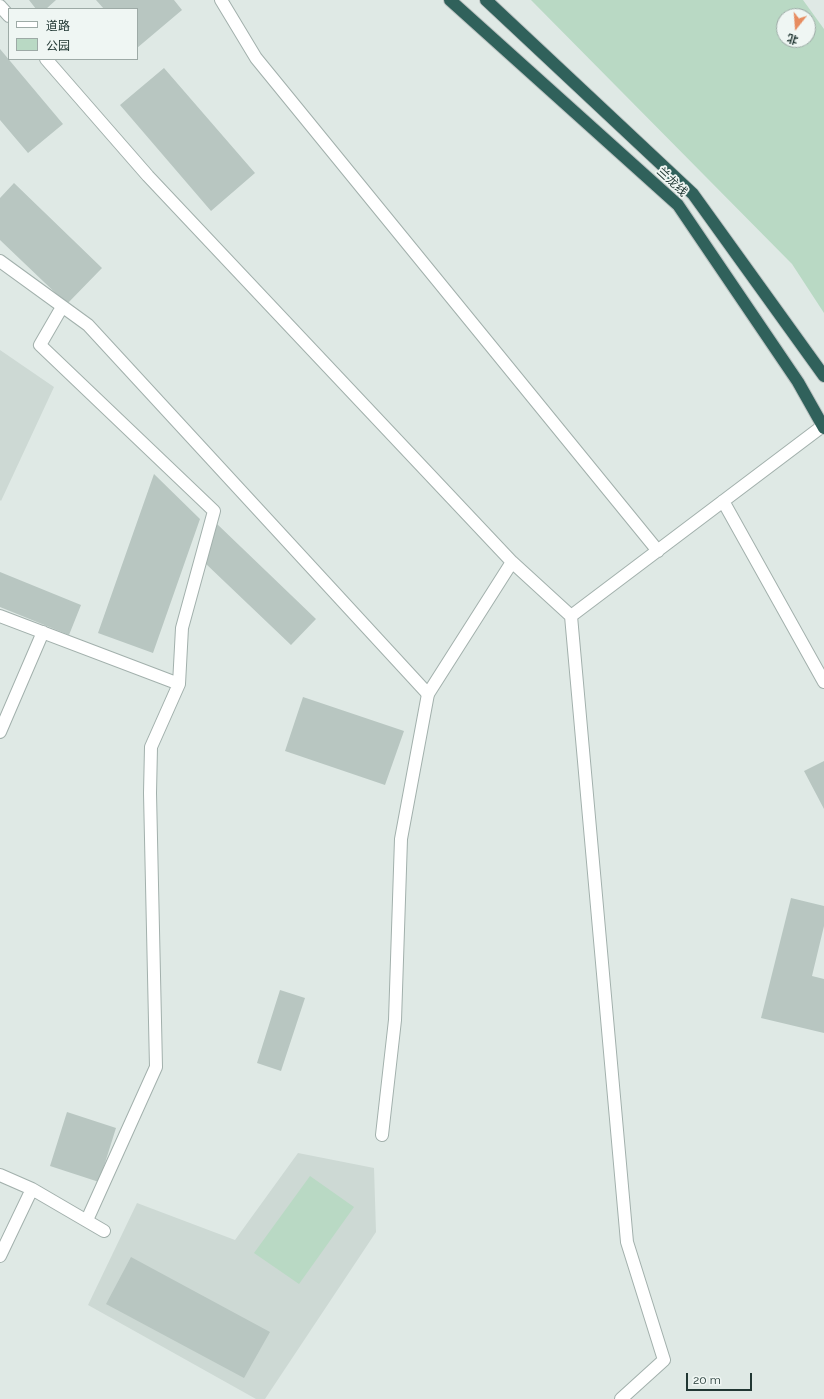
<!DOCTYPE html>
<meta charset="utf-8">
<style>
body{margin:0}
#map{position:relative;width:824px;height:1399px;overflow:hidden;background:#dfe9e5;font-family:Raleway,"Noto Sans SC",sans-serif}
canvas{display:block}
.legend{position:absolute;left:8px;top:8px;width:130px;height:52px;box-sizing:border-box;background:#eff6f3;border:1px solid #9daaa6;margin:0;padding:5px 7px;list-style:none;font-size:12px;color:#213733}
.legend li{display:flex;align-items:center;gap:8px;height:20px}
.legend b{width:20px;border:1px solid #9daaa6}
.north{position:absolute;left:776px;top:8px;width:40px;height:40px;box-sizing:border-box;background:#eff6f3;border:1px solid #9daaa6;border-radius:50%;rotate:197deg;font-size:11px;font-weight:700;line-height:16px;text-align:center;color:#213733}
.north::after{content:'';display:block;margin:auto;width:14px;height:18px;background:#e78c5f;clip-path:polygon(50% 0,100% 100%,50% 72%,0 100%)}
.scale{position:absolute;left:686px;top:1373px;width:66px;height:18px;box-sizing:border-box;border:2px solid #213733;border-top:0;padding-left:5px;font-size:12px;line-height:14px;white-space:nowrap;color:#213733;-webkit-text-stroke:3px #eff6f3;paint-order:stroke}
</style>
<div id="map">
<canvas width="824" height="1399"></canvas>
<ul class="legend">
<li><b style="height:5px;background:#fff"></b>道路</li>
<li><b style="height:11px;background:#b9d9c4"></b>公园</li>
</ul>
<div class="north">北</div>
<div class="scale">20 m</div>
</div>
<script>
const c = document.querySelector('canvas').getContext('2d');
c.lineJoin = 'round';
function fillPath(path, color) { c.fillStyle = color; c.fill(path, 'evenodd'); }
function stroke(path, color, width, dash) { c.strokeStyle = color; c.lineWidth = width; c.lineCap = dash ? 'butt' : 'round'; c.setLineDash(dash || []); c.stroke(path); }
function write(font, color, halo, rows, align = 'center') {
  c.font = font + ' Raleway,"Noto Sans SC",sans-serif'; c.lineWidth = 3.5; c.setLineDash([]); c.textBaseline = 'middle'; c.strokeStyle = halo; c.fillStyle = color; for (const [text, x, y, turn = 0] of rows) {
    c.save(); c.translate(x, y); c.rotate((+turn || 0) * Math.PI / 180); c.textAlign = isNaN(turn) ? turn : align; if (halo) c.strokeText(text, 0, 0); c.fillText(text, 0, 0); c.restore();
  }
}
fillPath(new Path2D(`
 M0 350 54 387 1 501 0 500Z
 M298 1153 374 1168 376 1232 265 1399H256L88 1305 137 1203 235 1240Z`), '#cdd9d4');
fillPath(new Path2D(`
 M531 0H803L824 29V313L792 264ZM784 16H808V40H784Z
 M310 1176 354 1207 299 1284 254 1253Z`), '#b9d9c4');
fillPath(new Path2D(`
 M29 0H56L46 9H36Z
 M96 0H174L182 10 137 48V9H104Z
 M0 49 63 124 28 153 0 120Z
 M164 68 255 173 211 211 120 105Z
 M14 183 102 268 67 304 0 240V198Z
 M154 474 200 519 153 653 98 633Z
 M216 523 316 619 291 645 205 563Z
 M0 572 81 605 69 635 0 607Z
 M303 697 404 731 385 785 285 751Z
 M824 761V809L804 771Z
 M791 898 824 906V926L812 976 824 979V1033L761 1018Z
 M280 990 305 998 281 1071 257 1063Z
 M67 1112 116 1128 99 1182 50 1166Z
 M131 1257 270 1332 244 1378 106 1304Z`), '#b8c6c1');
const lane = new Path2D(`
 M0 261 88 325 428 694
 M62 307 40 345 214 511 182 628 179 684 151 747 150 793 156 1067 87 1220
 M0 616 179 684
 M0 732 43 632`);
const street = new Path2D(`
 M221 0 256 58 658 551
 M0 6 9 16
 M46 59 148 176 512 562 571 616 627 1242 664 1360 621 1399
 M723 501 824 682
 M571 616 824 425
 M382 1135 395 1020 401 839 428 694 512 562
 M0 1175 32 1189 104 1231
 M0 1256 32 1189`);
const highway = new Path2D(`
 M450 0 678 205 798 382 824 428
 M486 0 693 194 824 376`);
stroke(lane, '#a2b0ac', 14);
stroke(street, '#a2b0ac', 14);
stroke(highway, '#bcc3c2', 14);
stroke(lane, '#fff', 12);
stroke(street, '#fff', 12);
stroke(highway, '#30615b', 12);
write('12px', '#213733', '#eff6f3', [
 ["兰龙线",672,182,43]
]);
</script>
